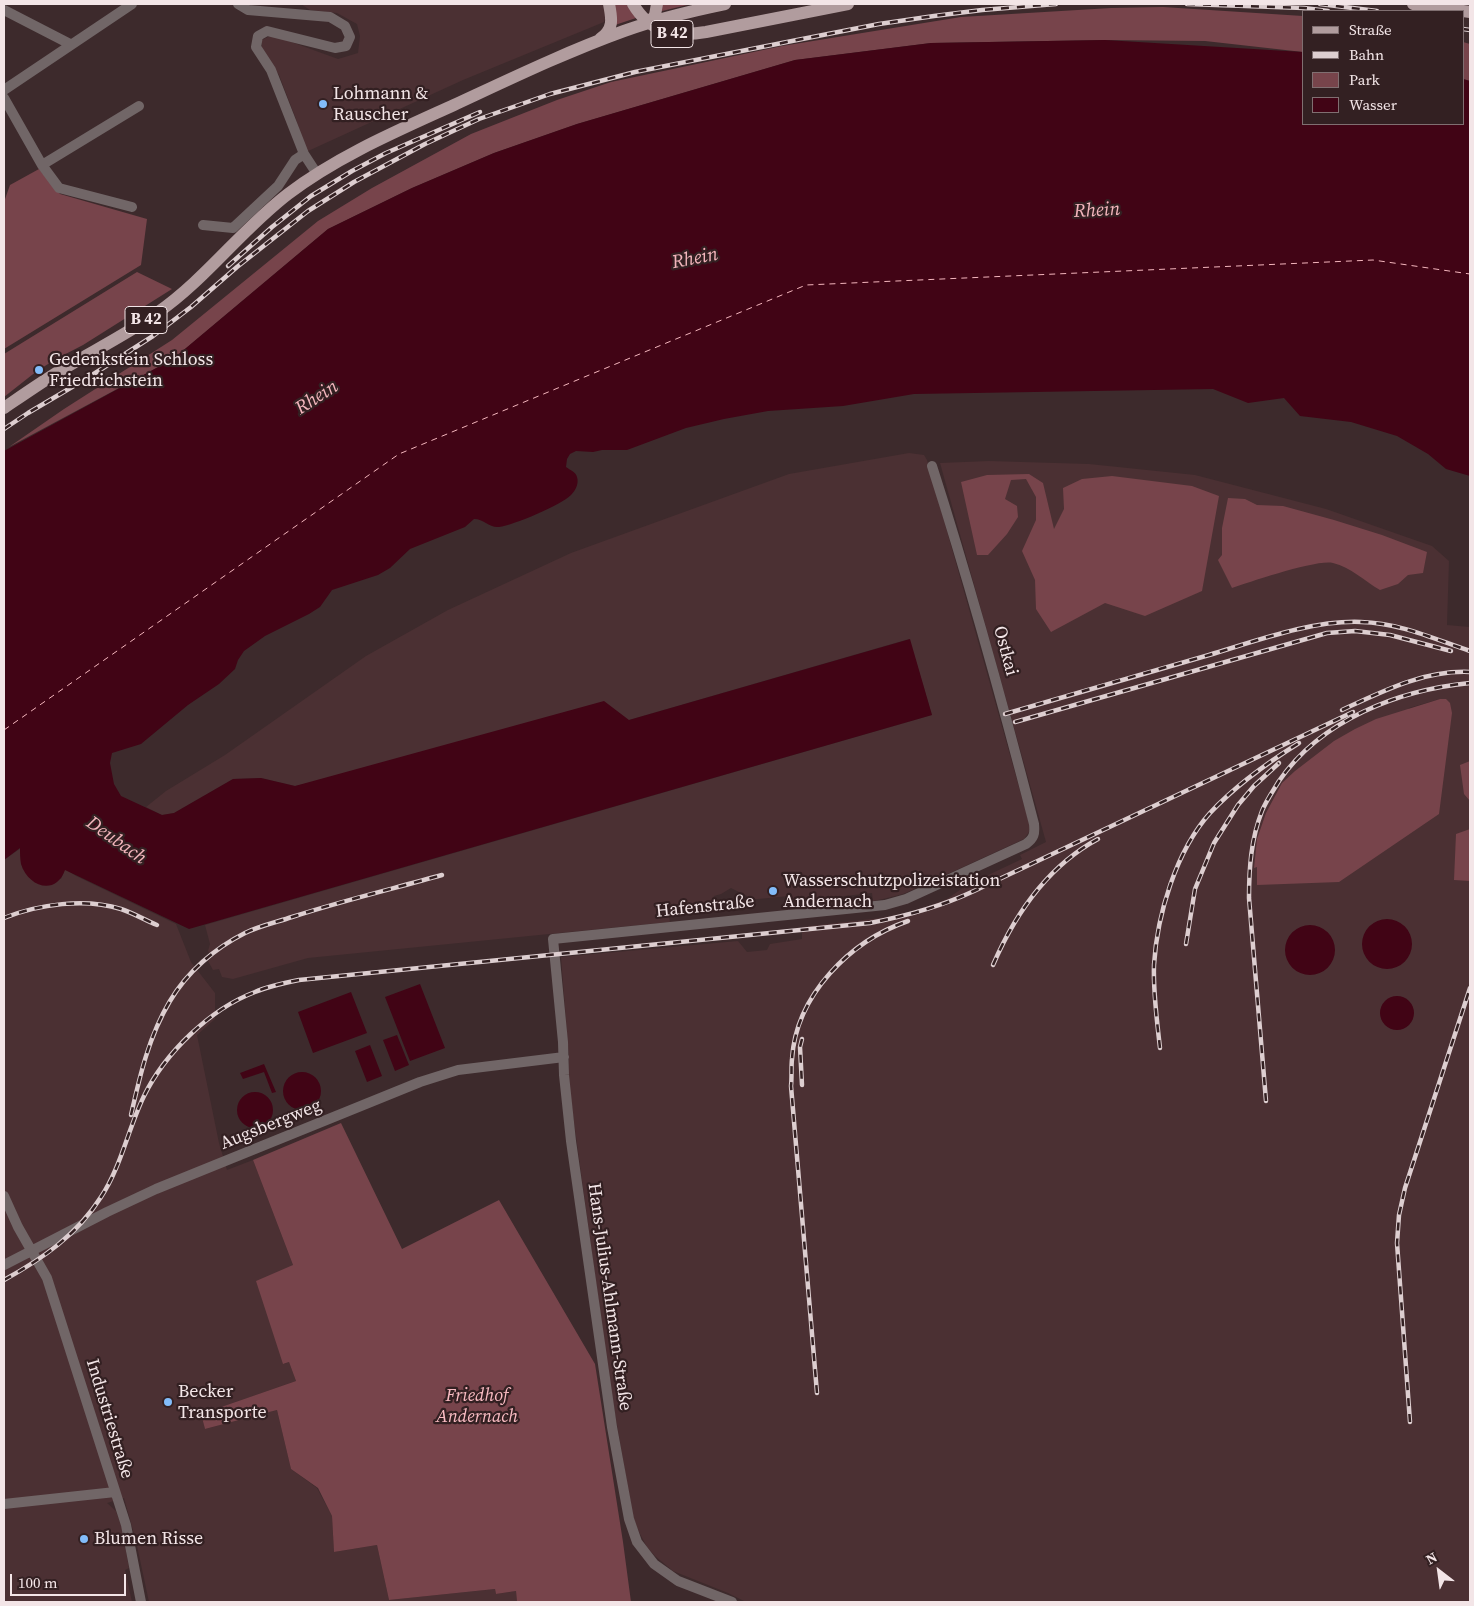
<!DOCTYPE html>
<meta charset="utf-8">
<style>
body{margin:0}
#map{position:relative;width:1474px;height:1606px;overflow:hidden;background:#3d2a2c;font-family:"Source Serif 4",serif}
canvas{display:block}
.frame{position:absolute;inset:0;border:5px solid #f3e5e7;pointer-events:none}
.legend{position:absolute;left:1302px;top:10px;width:162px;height:115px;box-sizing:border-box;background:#332022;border:1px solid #806f71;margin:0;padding:6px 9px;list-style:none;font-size:15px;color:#f3e5e7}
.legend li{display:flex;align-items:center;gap:10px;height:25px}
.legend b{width:25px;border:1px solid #806f71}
.north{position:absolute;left:1414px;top:1546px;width:50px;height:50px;-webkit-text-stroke:4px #332022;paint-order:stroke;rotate:330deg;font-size:14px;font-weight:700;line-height:20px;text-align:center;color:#f3e5e7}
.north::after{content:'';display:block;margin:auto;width:18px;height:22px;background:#f3e5e7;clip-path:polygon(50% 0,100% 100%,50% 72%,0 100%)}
.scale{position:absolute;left:10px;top:1574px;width:116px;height:22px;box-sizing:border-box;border:2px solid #f3e5e7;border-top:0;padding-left:6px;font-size:15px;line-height:18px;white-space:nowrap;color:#f3e5e7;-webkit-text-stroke:4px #332022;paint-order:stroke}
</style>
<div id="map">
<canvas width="1474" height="1606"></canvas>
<div class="frame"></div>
<ul class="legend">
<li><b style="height:6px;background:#b19c9e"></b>Straße</li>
<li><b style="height:6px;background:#ddced0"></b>Bahn</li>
<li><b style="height:14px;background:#77444b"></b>Park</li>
<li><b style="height:14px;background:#410415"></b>Wasser</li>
</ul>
<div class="north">N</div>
<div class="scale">100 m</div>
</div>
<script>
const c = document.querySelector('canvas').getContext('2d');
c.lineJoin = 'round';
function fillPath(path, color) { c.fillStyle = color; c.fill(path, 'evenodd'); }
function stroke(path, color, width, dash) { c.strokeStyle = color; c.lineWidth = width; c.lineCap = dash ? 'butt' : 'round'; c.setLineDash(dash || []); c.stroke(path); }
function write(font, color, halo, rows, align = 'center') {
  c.font = font + ' "Source Serif 4",serif'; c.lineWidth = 4.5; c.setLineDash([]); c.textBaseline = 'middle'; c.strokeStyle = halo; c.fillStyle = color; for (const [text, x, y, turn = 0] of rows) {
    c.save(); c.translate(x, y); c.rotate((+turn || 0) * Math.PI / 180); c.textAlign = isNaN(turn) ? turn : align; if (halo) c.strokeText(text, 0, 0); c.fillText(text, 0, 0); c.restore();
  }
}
fillPath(new Path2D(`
 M301 4H605L606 17 604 22 463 80 306 152 296 119 279 75 262 49V40L268 37 275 36 338 59 358 53 360 36 357 24 337 13 310 10Z
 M909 453 924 455 927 460 1030 826 1029 832 1024 839 926 884 903 894 883 899 873 901 872 893 790 902 789 896 748 900 747 896 731 888 721 894 714 896 712 903 669 916 670 922 308 958 233 979 222 977 219 969 213 970 208 961 212 957 208 951 210 944 205 925 932 715 909 639 629 720 295 786 261 778 233 779 174 813 162 815 146 807 166 791 225 755 366 656 448 610 571 553 789 474Z
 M989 461 1089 464 1195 475 1326 509 1432 546 1449 561 1447 625 1470 627V1602H746L728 1593 673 1571 655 1556 647 1547 639 1532 633 1517 610 1385 568 1078 569 1058 561 957 738 941 747 952 767 950 770 944 802 939V927L880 918 904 914 934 904 947 899 967 885 1022 859 1020 855 1046 842 940 463ZM1440 699 1339 882 1409 708Z
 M21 848V862L23 869 61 879 65 869 76 876 176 924 191 962 215 993V1019L197 1035 219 1143 227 1170 253 1160 293 1265 284 1364 289 1362 296 1381 201 1414 205 1429 277 1410 291 1469 317 1488 332 1516 334 1552 377 1545 389 1600 495 1589 496 1594 516 1591 517 1602H149L136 1541 124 1498 107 1503 116 1511 122 1528 129 1568 125 1570 132 1602H4V860Z`), '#4b3033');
fillPath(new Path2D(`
 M612 4H629L636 18 615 25Z
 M660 4H686L687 5 658 12Z
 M1163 7 1303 16V52L1205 41 1105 40 931 43 795 60 577 124 494 153 412 188 328 229 173 359 9 447 64 409 172 340 318 221 372 188 471 134 557 100 611 82 782 46 961 17 1111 8Z
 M1463 42 1470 44V81L1463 79Z
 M39 169 60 194 147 219 141 265 4 349V202L10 185Z
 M137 272 172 289 83 345 56 359 37 371 4 397V354Z
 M1029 474 1043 483 1054 529 1064 509 1063 488 1082 479 1112 476 1192 486 1219 496 1202 591 1145 616 1105 603 1051 632 1036 609 1035 580 1022 551 1036 520V497L1026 479 1011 480 1005 499 1017 506 1018 517 1007 534 988 555H977L961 482 987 475Z
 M1228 498 1245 499 1257 505 1283 506 1334 520 1382 535 1427 552 1423 573 1408 575 1398 584 1380 590C1364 581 1351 567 1333 563 1317 559 1250 582 1232 588L1218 560 1222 555V528Z
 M1440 699H1446L1450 703 1452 713 1439 814 1339 882 1257 885V867L1254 868 1257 839 1266 813 1282 783 1295 771 1334 741 1355 729 1376 719Z
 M1470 761V801L1464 794 1460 765Z
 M1470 829V881L1454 880 1456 834Z
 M341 1123 402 1249 499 1200 595 1364 623 1542 631 1602H517L516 1591 496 1594 495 1589 389 1600 377 1545 334 1552 332 1516 318 1488 291 1469 277 1410 205 1429 201 1414 296 1381 289 1362 283 1364 256 1281 293 1265 253 1160Z`), '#77444b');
fillPath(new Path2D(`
 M1105 40 1303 52V124H1463V79L1470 81V476L1446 469 1428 454 1397 436 1351 422 1300 416 1284 398 1248 403 1213 389 914 394 843 406 768 411 724 419 686 428 627 450H602L593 452 576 451 570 454 567 459 566 467C570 470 576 472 577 477 579 483 576 490 571 495 561 505 514 525 499 527 489 528 484 519 474 519L465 527 410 549 390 568 378 575 332 590 320 607 309 614 265 636 244 651 238 660 235 669 219 684 188 705 141 744 112 753 110 763 114 784 121 796 162 815 174 813 233 779 261 778 295 786 604 701 629 720 910 639 932 715 189 929 65 870C56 896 28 887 21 864 20 859 20 853 20 848L4 860V451L173 359 328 229 412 188 494 153 577 124 795 60 931 43Z
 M1362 944a25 25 0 1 1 50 0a25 25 0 1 1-50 0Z
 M1285 950a25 25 0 1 1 50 0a25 25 0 1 1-50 0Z
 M420 984 445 1048 410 1061 385 997Z
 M351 992 367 1033 313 1053 298 1012Z
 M1380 1013a17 17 0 1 1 34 0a17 17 0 1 1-34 0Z
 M397 1035 409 1065 395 1071 383 1040Z
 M370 1045 382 1076 367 1082 355 1051Z
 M264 1064 276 1092 272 1093 264 1072 243 1079 240 1073Z
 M283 1091a19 19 0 1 1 38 0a19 19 0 1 1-38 0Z
 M237 1110a18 18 0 1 1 36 0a18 18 0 1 1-36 0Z`), '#410415');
stroke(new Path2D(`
 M4 730 399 454 806 285 1373 260 1470 274`), '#f4b6bd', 1, [6, 5]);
stroke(new Path2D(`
 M238 4 248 10 330 17 345 26 350 37 346 46 335 48 267 31 258 36 256 47 271 70 304 154 317 174
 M4 10 70 44
 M4 90 132 4
 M4 98 42 165 59 188 132 207
 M42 165 139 106
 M203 225 233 228 278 186 295 160 304 154
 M4 1196 18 1227 47 1278 126 1525 141 1602
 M4 1265 107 1212 156 1189 420 1082 458 1070 564 1057
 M4 1504 115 1492
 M732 1602 678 1581 654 1564 637 1542 629 1519 612 1427 571 1141 564 1075 563 1042 553 939 885 905 906 899 1026 844C1034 838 1035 834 1034 824 1003 704 970 584 932 466`), '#716667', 10);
stroke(new Path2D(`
 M633 4C650 33 675 37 706 32L848 4
 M1413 4 1470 12
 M650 22 655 15 657 4
 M600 39C614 29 612 19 609 4
 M4 408C23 395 43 381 63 369 95 350 127 334 157 313 206 279 241 230 288 194 338 156 397 131 454 105 510 79 566 52 624 31 657 19 691 11 725 4`), '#b19c9e', 12);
const rail = new Path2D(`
 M1187 4 1304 8 1328 11
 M1320 4 1377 11
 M1463 29 1470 30
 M228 266 272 227 311 196 352 171 386 153 480 112
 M4 429 28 413 89 377 153 336 191 307 237 267 308 211 354 182 425 144 479 119 550 94 635 72 792 41 879 24 934 16 982 10 1056 4
 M1342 710C1383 691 1424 670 1470 672
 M1005 714C1073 694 1141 674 1209 655 1256 641 1312 620 1361 622 1400 623 1434 639 1470 651
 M1015 722 1327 633 1355 631 1390 635 1451 651
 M4 918C39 904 85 898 121 909 133 913 145 920 157 925
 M1186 944 1195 889 1214 843 1238 805 1254 786 1279 763
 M993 965C1015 914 1048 866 1098 839
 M802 1039 800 1047 802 1085
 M1160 1048C1157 1021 1153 992 1154 965 1157 915 1176 851 1210 813 1236 785 1267 763 1299 743
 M1266 1101 1249 898C1249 868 1251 839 1262 811 1266 801 1273 791 1279 781 1321 720 1398 690 1470 683
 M131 1115C140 1075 149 1036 170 1001 187 972 215 948 245 933 259 926 277 922 292 917 341 901 392 889 442 875
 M4 1280C42 1259 77 1235 101 1197 121 1167 128 1129 144 1096 165 1053 210 1009 255 992 269 986 284 983 299 980L870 923C906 916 940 907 974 891L1353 712
 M817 1393 791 1086C792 1077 791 1068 792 1059 796 995 850 941 908 921
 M1410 1422 1397 1243 1399 1215 1405 1188 1470 988`);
stroke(rail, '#ddced0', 4.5);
stroke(rail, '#332022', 2.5, [8]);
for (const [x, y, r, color] of [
 [323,104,5,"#82bcfa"],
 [39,370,5,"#82bcfa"],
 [773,891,5,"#82bcfa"],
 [168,1402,5,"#82bcfa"],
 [84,1539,5,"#82bcfa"]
]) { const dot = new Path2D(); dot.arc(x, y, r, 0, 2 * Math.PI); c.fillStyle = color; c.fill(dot); stroke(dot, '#332022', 2); }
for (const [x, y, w] of [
 [672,34,42],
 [146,320,42]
]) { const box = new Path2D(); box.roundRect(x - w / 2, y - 13.5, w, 27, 4); c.fillStyle = '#332022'; c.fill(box); stroke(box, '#f3e5e7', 1); }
write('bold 16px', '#f3e5e7', null, [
 ["B 42",672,34],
 ["B 42",146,320]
]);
write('18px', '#f3e5e7', '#332022', [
 ["Lohmann &",333,94],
 ["Rauscher",333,115],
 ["Gedenkstein Schloss",49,360],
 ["Friedrichstein",49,381],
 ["Wasserschutzpolizeistation",783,881],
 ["Andernach",783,902],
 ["Becker",178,1392],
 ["Transporte",178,1413],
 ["Blumen Risse",94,1539]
], 'left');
write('18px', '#f3e5e7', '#332022', [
 ["Ostkai",1005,651,75],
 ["Hafenstraße",705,907,-6],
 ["Augsbergweg",271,1125,-22],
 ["Hans-Julius-Ahlmann-Straße",609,1297,82],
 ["Industriestraße",109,1419,73]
]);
write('italic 18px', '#f9bbc2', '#332022', [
 ["Friedhof",477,1396],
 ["Andernach",477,1417]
]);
write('italic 19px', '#f4b6bd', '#332022', [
 ["Rhein",1097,211,-3],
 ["Rhein",695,259,-11],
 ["Rhein",317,398,-33],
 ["Deubach",116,841,35]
]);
</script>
